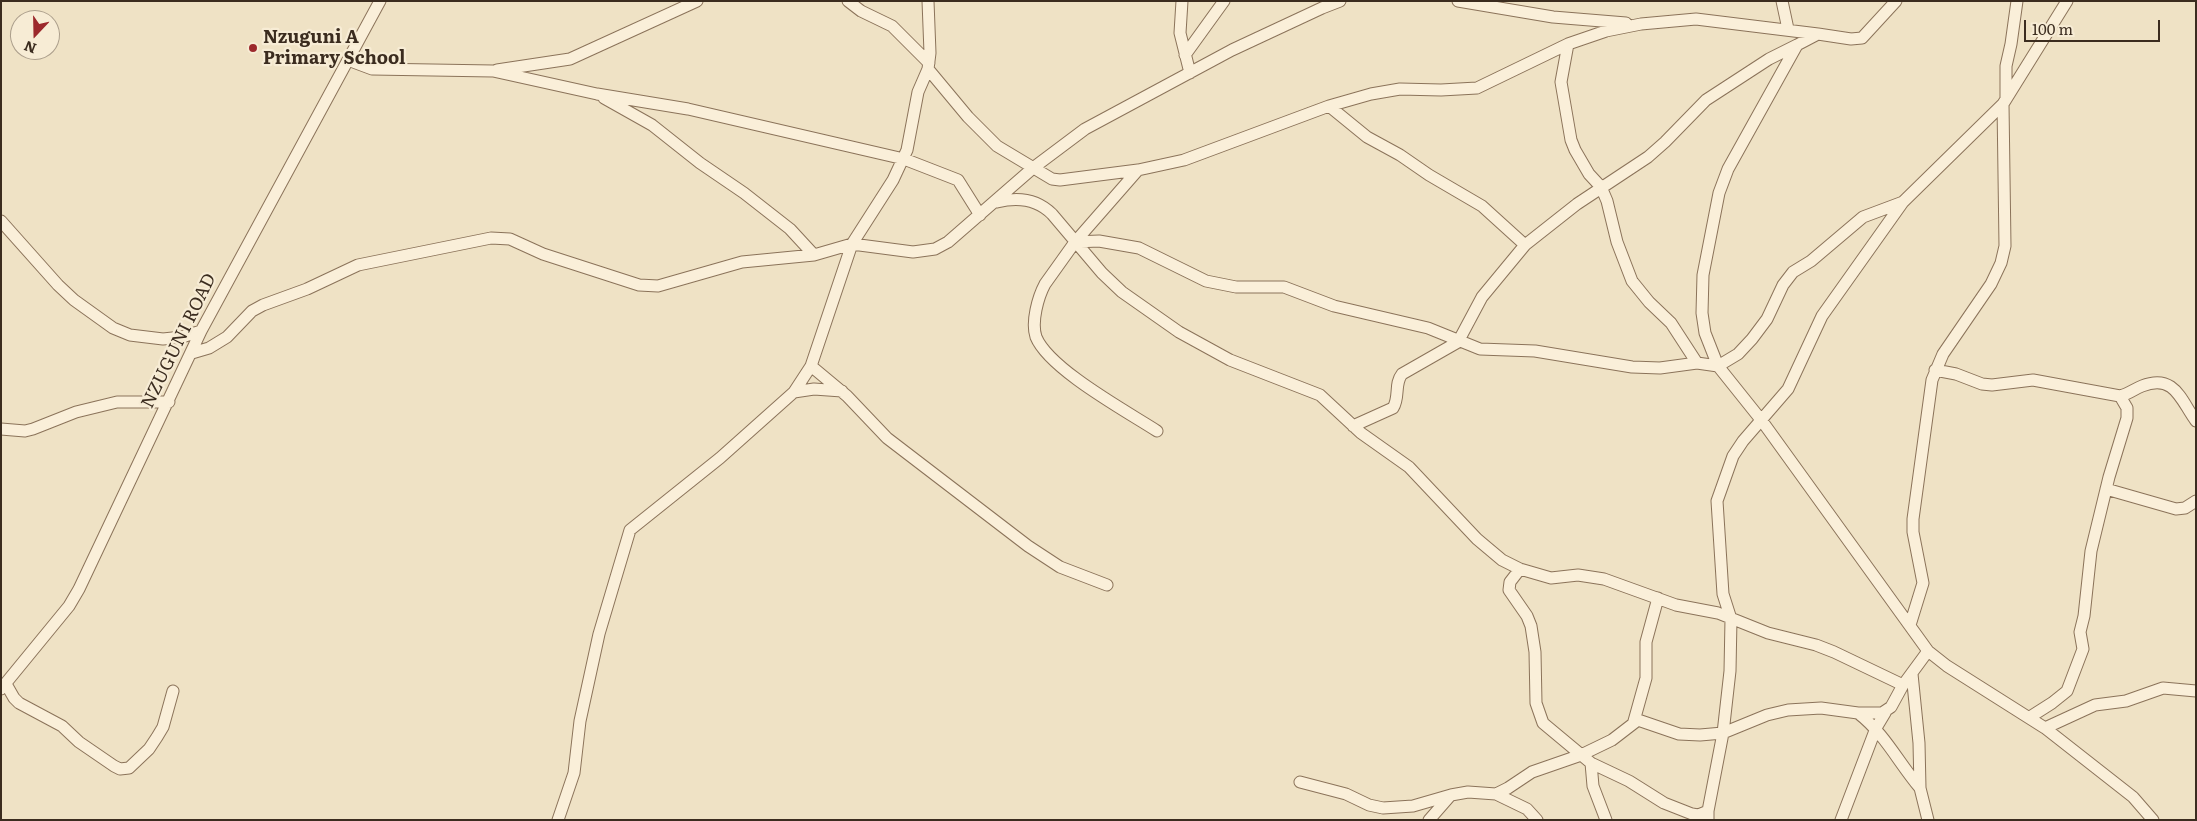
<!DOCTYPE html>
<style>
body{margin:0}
#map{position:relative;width:2197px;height:821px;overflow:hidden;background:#efe2c5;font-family:Literata,serif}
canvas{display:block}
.frame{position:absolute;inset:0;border:2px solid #3b2c1f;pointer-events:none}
.north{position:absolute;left:10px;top:10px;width:50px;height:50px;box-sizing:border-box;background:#f7ecd5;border:1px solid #ac9f8c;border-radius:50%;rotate:201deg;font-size:14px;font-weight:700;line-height:20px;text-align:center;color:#3b2c1f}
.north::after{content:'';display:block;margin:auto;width:18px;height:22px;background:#9c292c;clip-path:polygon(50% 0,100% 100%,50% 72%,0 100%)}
.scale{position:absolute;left:2024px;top:20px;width:136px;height:22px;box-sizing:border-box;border:2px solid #3b2c1f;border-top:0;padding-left:6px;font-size:15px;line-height:18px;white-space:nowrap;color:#3b2c1f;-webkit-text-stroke:4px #f7ecd5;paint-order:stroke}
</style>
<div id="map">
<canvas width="2197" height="821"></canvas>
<div class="frame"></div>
<div class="north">N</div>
<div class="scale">100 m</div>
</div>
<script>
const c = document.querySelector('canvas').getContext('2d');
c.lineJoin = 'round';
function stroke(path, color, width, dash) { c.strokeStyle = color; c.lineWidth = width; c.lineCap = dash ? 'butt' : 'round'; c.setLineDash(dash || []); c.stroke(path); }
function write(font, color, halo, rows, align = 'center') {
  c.font = font + ' Literata,serif'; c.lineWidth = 4.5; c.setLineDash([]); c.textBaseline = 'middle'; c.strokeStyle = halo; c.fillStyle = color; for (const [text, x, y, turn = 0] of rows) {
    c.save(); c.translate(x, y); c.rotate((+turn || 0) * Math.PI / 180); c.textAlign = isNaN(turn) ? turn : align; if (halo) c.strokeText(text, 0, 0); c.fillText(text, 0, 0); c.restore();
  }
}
const minor = new Path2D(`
 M848 1 861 11 892 26 929 63
 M1182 1 1180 33 1190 73
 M1458 1 1553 17 1626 23
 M1782 1 1788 29
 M1896 1 1862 38 1851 39 1818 34 1797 45 1728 169 1719 193 1703 275 1702 313 1705 333 1718 366 1762 421 1928 651 1947 666 2045 728 2133 797 2153 820
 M1568 44 1561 82 1571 140 1575 150 1589 174 1601 187 1607 201 1617 242 1632 281 1649 302 1671 323 1697 363
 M1185 55 1224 1
 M348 60 372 69 493 71 597 94 688 109 904 159 958 180 980 215
 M928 69 968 117 997 146 1052 179 1060 180 1138 170 1184 160 1329 106 1371 94 1400 89 1441 90 1477 88 1568 44 1606 31 1641 24 1696 19 1818 34
 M497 70 570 59 697 1
 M604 98 652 125 700 163 744 193 790 229 814 255
 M2006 98V66L2011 44 2017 1
 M1329 106 1367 137 1400 155 1429 175 1482 206 1525 245
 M1138 170 1075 242 1045 284C1038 297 1031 322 1036 337 1049 369 1126 411 1157 431
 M997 202C1017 197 1036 198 1052 214L1102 273 1122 292 1179 332 1230 360 1320 395 1361 433 1409 467 1477 539 1502 560 1520 569 1551 578 1578 575 1604 579 1676 605 1718 613 1768 633 1816 645 1834 652 1903 685
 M1 221 58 285 74 300 113 328 130 335 163 339 182 337 201 331
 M1075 242 1099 241 1139 248 1206 281 1236 287H1284L1334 306 1428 328 1480 349 1535 351 1632 367 1660 368 1697 363 1718 366 1738 354 1752 339 1767 319 1783 285 1793 272 1811 261 1863 217 1903 202
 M192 353 209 348 227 337 252 311 263 305 307 289 358 265 491 238 510 239 543 254 639 285 658 286 742 262 814 255 852 244 913 252 935 249 948 242 1033 168 1085 129 1232 50 1322 8 1340 1
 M811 366 847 396 887 438 1028 546 1060 567 1107 585
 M1935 370 1956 374 1982 384 1992 385 2033 380 2120 396C2129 394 2134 389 2142 386 2175 373 2181 401 2196 421
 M794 392 814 389 842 391
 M1353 426 1393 408C1400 397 1394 384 1402 374L1458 342 1482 297 1525 245 1577 204 1648 157 1665 142 1706 100 1769 59 1797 45
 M1 429 25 431 33 429 76 412 117 402H169
 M2106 489 2176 509 2185 508 2196 501
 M1520 569 1510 582 1509 590 1527 616 1531 626 1535 652 1536 703 1543 723 1591 763 1629 781 1664 803 1692 814 1698 815 1708 811
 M1910 625 1923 583 1913 532V519L1932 380 1943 354 1991 284 2001 263 2005 246 2003 104
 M1912 674 1919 743 1920 788 1928 820
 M6 684 14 698 19 703 62 726 79 742 114 766 120 769 129 768 149 749 157 737 163 727 173 691
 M1 689 69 606 79 589 201 331 380 1
 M1858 713C1885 734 1898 762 1920 788
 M2030 717 2052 703 2067 691 2083 649 2080 632 2084 616 2091 551 2109 477 2127 418V408L2120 396
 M1634 721 1646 678V642L1658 598
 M2045 728 2095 705 2126 701 2163 688 2196 691
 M1591 763 1593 786 1606 820
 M1300 782 1346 794 1369 805 1383 808 1413 806 1451 795 1468 792 1496 794 1508 788 1532 772 1581 755 1612 740 1638 720 1679 734 1700 735 1723 733 1767 715 1788 710 1821 708 1858 713H1882L1891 707 1903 685 1928 651
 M1496 794 1527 809 1537 820
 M558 820 574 773 580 721 599 634 630 530 720 458 794 392 811 366 852 244 893 180 907 150 918 92 928 69 930 53 928 1
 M1429 820 1450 796
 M1708 820V811L1723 733 1730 671 1731 619 1723 594 1717 501 1733 456 1743 441 1788 389 1822 316 1903 202 2003 104 2067 1
 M1841 820 1876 728 1885 713`);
stroke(minor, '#8b735a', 13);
stroke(minor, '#faefd9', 11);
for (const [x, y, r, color] of [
 [253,48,5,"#9c292c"]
]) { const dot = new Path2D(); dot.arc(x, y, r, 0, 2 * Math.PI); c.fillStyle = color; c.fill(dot); stroke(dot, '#f7ecd5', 2); }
write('bold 18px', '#3b2c1f', '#f7ecd5', [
 ["Nzuguni A",263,38],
 ["Primary School",263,59]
], 'left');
write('18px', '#3b2c1f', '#f7ecd5', [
 ["NZUGUNI ROAD",179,341,-64]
]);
</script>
